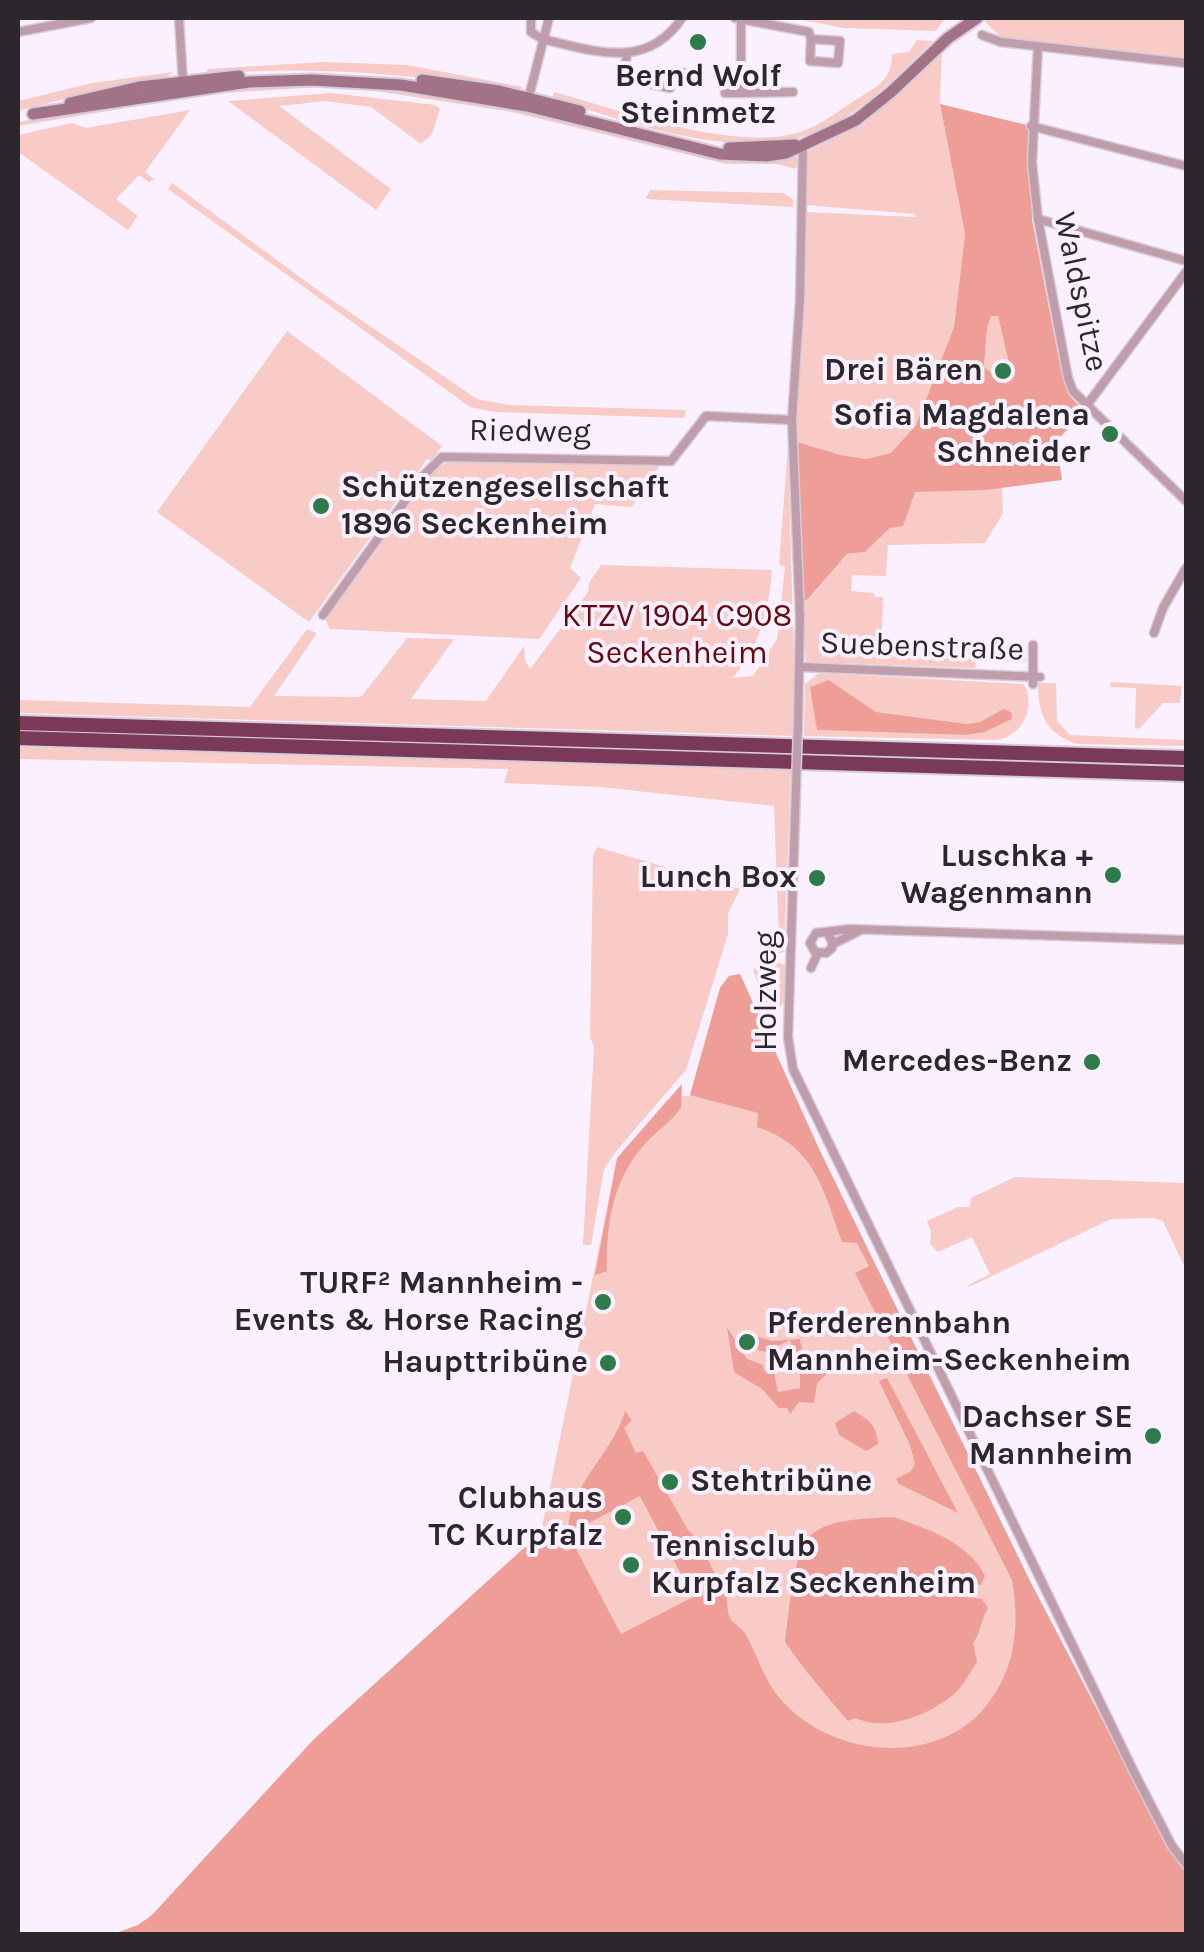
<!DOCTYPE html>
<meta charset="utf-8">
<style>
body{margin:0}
#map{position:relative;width:1204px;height:1952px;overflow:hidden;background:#fbf0ff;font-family:Karla,sans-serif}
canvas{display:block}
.frame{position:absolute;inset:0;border:20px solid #2b272c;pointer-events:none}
</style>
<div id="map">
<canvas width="1204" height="1952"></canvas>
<div class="frame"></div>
</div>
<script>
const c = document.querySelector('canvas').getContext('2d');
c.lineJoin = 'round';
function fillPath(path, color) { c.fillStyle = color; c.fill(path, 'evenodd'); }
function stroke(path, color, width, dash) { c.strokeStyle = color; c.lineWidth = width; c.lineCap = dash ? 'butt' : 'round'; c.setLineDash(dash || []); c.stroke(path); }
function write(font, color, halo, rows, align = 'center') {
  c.font = font + ' Karla,sans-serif'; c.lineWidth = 8; c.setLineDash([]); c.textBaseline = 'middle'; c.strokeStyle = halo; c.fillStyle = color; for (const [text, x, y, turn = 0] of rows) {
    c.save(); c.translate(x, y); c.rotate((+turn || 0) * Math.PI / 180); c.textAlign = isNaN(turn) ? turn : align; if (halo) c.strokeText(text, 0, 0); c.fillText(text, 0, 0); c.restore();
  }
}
fillPath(new Path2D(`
 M792 18H945L936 31 844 28Z
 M991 18H1186V59L1001 37 984 21Z
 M917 40 933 41C901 72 867 108 827 127 744 167 635 123 552 99L554 92C621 110 729 151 797 133 819 127 838 111 857 99 878 86 892 80 892 54L909 52Z
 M942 50 940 104 965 234 954 327 916 425 891 454 866 459 841 455 797 442 794 419 805 212 916 217 915 214 805 205 807 152 865 123Z
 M324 62 407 65 523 87 517 90C414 75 308 64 205 75L208 69Z
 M173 72 162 80 83 94 18 111V101L92 83Z
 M362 84 480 99 688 149 791 153 800 160 795 169 778 164H726L512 112 376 91 317 87 209 94 18 126V122L241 85Z
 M331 93 435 105 440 109 432 134 421 144 371 107 326 101 279 106 391 189 376 210 228 101Z
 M190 110 145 172 155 180 149 182 139 175 116 199 138 216 128 230 18 152V135L72 123 86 128Z
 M172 183 323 294 477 399 509 405 686 410 684 418 495 412 470 407 168 189Z
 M650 190 783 193 793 199V207L646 199Z
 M991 316H998L1011 372 1003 380 984 367 987 328Z
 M287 331 442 446 431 461 427 459 309 622 157 512Z
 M788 446 796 736 18 713V700L250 707 307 629 317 633 274 696 361 697 407 638 454 639 411 699 486 701 524 646 525 660 530 669 588 592 589 583 601 565 772 570C769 608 760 649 732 678L753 676 777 639 785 567 779 564Z
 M451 461 661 464 632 507 595 504 570 568 581 578 539 639 330 629 325 619 366 561 371 559C389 533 420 470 451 461Z
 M1002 487 1003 513 985 543 888 545 886 576 852 575 851 591 874 593 875 597H883L881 656 977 659 978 651 1026 653 1025 662 976 660 975 668 806 662 802 603 810 598 847 554 865 552 890 528 914 492Z
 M819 673 1024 684C1036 708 1023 735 997 740L804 736 805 684ZM829 680 876 712 967 724 980 722 1003 709 1012 719 985 732 966 735 817 730Z
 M1111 682 1182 686 1180 703H1163L1139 729 1135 728 1136 688 1110 687Z
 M1056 683 1057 721 1070 735 1186 740V746L1077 744C1046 734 1038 714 1038 683Z
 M18 728 859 754 860 755 18 732Z
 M18 747 791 768 784 952 773 955 779 938 774 806 601 787 504 783 508 769 18 759Z
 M597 847 740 889 728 914V934L686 1070 617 1150 604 1169 591 1245H583L594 1047 590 1037 593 856Z
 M777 962 786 966 785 1002 775 1011 764 1005 753 969Z
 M740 974 819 1149 1030 1581 1007 1698 946 1746 855 1755 621 1634 585 1567 539 1541 617 1159 667 1100 690 1095 720 988 729 976Z
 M1015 1177 1186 1183V1270L1163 1221 1153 1218 1111 1219 969 1287 968 1285 990 1274 972 1237 938 1252 930 1244 931 1232 927 1221 958 1207H970L971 1198Z`), '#f8cbc7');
fillPath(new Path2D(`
 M940 104 1031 126 1032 220 1061 370 1069 395 1084 411 1056 442 1062 480 986 490 915 492 903 526 890 528 865 552 847 554 809 598 802 603 797 442 841 455 866 459 891 453 916 425 954 327 965 234ZM991 316H998L1011 372 1002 380 984 367 987 328Z
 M829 680 876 712 967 724 980 722 1003 709 1011 712 1012 719 985 732 966 735 817 730 810 687Z
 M740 974 819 1149 1030 1581 1148 1807 1186 1856V1934H113L138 1925 152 1915 314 1739 526 1546 534 1533 567 1551 575 1547 621 1634 693 1597 640 1496 568 1534C568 1484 612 1456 625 1411L632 1420 624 1428 636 1453 643 1451 688 1530 706 1548C708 1570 720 1575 726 1596 728 1602 727 1613 730 1618 734 1625 742 1627 746 1635 758 1657 765 1683 783 1702 836 1760 945 1768 992 1698 1017 1662 1019 1621 1012 1580L855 1273 869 1266 857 1243 842 1242C823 1189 815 1146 757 1127L758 1113 690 1095 720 988 729 976Z
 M682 1084 681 1108C670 1123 655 1132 643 1146 612 1182 606 1225 607 1271L595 1275 617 1158Z
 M727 1327 747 1359 763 1365 764 1371 774 1372 778 1392 800 1388V1367L790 1340 766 1352 754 1349 746 1343 756 1336 772 1341 800 1339 802 1350 833 1361V1368L817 1383 814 1403 799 1402 790 1414 787 1408H779L762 1389 734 1372Z
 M887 1378 958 1513 899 1484 896 1479 911 1471 915 1464 910 1445 879 1381Z
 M854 1411C870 1421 876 1424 878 1444L866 1451 839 1435 835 1423Z
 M893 1517C926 1528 970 1543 985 1576L981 1585 971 1583 967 1573 958 1578 965 1597 982 1599 988 1608C980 1621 981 1633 973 1643L977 1662C970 1672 963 1687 953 1695 927 1716 886 1732 855 1718L848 1721C826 1695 804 1670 785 1642 788 1619 793 1561 805 1542 822 1517 866 1519 893 1517Z`), '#ef9e97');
const minor = new Path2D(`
 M179 18 183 83
 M531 18V32L542 39C595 51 646 71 682 18
 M735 18 809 32 811 39
 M18 32 91 18
 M982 35 1001 42 1186 63
 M811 39 840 41 838 63 810 61Z
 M1038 46 1032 163 1038 219 1068 378 1073 391 1087 405 1186 501
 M627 55 622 78 670 88 685 73
 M725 93H741V21
 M741 93 793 92
 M528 100 549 18
 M1031 126 1186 166
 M1038 219 1186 261
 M1087 405 1186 272
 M323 615 423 476 442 457 671 461 706 416 792 420
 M1154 633 1163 608 1186 568
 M801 667 1040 677
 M1033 684V645
 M798 723 800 617 792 420 800 300 803 145
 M796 786 788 1037 793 1069 1134 1772 1172 1846 1186 1864
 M828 934 832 941V948L826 953 815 952 810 943 816 933 850 929 1186 940
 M833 944 859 931
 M811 968 818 953`);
const secondary = new Path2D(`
 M422 80 499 91 580 111
 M70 103 139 87 239 76
 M33 114 249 82 312 80 401 85 527 106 720 154 766 156 786 153 856 120 891 92 948 38 977 18
 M729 148 795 145`);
const motorway = new Path2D(`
 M18 723 1186 758
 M18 738 1186 774`);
stroke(minor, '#d6ccd9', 11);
stroke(secondary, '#d6ccd9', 15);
stroke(motorway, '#d6ccd9', 18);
stroke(minor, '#bf9daa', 8);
stroke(secondary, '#a27287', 11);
stroke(motorway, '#7a3958', 14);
const minorBridge = new Path2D(`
 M796 786 798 723`);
stroke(minorBridge, '#d6ccd9', 11, []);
stroke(minorBridge, '#bf9daa', 8);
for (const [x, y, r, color] of [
 [698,42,10,"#2e7a4a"],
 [1003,371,10,"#2e7a4a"],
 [1110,434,10,"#2e7a4a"],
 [321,506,10,"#2e7a4a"],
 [1113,875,10,"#2e7a4a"],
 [817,878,10,"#2e7a4a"],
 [1092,1062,10,"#2e7a4a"],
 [603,1302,10,"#2e7a4a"],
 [747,1342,10,"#2e7a4a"],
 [608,1363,10,"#2e7a4a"],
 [1153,1436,10,"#2e7a4a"],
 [670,1482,10,"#2e7a4a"],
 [623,1517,10,"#2e7a4a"],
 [631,1565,10,"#2e7a4a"]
]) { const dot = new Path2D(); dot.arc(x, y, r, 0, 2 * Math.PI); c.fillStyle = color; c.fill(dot); stroke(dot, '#fbf0ff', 4); }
write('bold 32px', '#2b272c', '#fbf0ff', [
 ["Bernd Wolf",698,77,"center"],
 ["Steinmetz",698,114,"center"],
 ["Drei Bären",983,371],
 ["Sofia Magdalena",1090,416],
 ["Schneider",1090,453],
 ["Schützengesellschaft",341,488,"left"],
 ["1896 Seckenheim",341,525,"left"],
 ["Luschka +",1093,857],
 ["Wagenmann",1093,894],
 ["Lunch Box",797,878],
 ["Mercedes-Benz",1072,1062],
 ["TURF² Mannheim -",583,1284],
 ["Events & Horse Racing",583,1321],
 ["Pferderennbahn",767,1324,"left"],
 ["Mannheim-Seckenheim",767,1361,"left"],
 ["Haupttribüne",588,1363],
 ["Dachser SE",1133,1418],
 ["Mannheim",1133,1455],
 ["Stehtribüne",690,1482,"left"],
 ["Clubhaus",603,1499],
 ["TC Kurpfalz",603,1536],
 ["Tennisclub",651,1547,"left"],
 ["Kurpfalz Seckenheim",651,1584,"left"]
], 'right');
write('32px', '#2b272c', '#fbf0ff', [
 ["Waldspitze",1080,292,78],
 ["Riedweg",530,432,1],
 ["Suebenstraße",922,647,2],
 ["Holzweg",767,991,-90]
]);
write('32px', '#68060e', '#fbf0ff', [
 ["KTZV 1904 C908",677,617],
 ["Seckenheim",677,654]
]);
</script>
